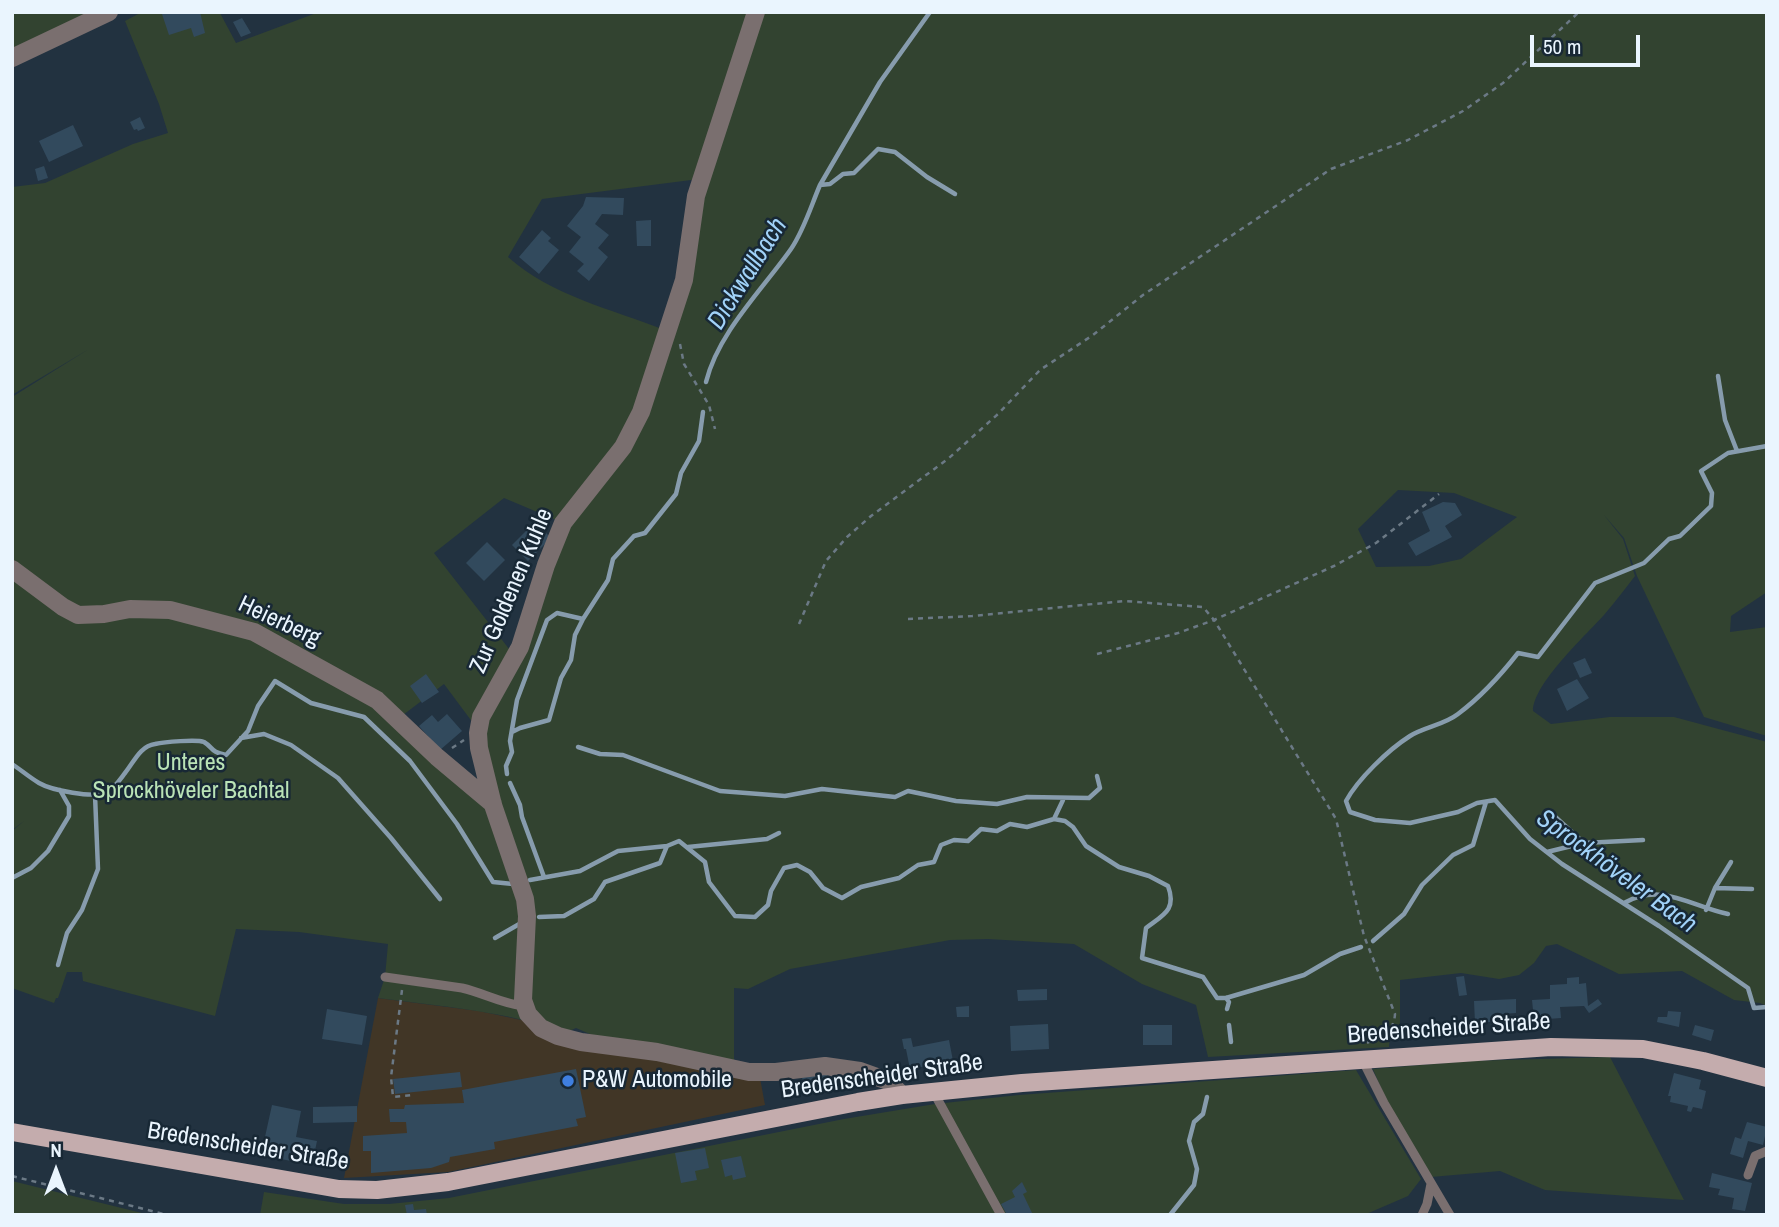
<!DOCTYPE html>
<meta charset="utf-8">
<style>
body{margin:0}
#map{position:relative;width:1779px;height:1227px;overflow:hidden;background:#223240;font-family:"Archivo Narrow",sans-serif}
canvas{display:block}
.frame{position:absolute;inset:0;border:14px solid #eaf5fe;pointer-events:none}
.north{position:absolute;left:21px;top:1136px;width:70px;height:70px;-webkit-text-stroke:5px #182835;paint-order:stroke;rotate:0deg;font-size:19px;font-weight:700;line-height:28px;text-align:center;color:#eaf5fe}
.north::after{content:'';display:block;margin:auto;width:24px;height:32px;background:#eaf5fe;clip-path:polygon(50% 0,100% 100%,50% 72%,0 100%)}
.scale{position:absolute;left:1530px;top:35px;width:110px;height:32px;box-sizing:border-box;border:4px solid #eaf5fe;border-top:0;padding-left:9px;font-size:21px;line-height:24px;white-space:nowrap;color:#eaf5fe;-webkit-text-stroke:5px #182835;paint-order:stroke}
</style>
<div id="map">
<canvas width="1779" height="1227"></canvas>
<div class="frame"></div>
<div class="north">N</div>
<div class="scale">50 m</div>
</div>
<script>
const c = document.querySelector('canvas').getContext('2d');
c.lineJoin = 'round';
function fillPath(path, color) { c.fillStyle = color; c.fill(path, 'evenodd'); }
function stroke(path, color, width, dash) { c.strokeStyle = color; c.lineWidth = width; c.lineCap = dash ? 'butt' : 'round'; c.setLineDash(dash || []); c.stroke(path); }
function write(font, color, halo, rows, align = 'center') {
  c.font = font + ' "Archivo Narrow",sans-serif'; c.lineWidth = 5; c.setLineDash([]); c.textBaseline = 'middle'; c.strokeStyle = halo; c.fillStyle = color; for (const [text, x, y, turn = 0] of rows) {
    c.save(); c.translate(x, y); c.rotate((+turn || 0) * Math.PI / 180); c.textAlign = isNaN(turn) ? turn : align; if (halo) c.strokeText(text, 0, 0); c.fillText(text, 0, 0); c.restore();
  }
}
fillPath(new Path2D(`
 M378 998 479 1011 545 1025 760 1078 765 1105 448 1172 344 1178Z`), '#413626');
fillPath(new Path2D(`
 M12 12H106L12 57Z
 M142 12H159L169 16 220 13 236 43 319 12H752L714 138 699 179 542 199 508 257C552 296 611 309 665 330L643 399 616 456 569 506 561 522 504 498 434 553 513 654 482 718 504 684 558 543 573 511 611 469 629 439 642 410 674 320H676L690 283 695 210 760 12H1767V592L1731 616 1730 632 1767 627V736L1704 717 1637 576 1624 538 1604 515 1623 539 1635 576C1625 589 1615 602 1604 615 1585 636 1533 684 1533 711L1551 724 1610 717H1674L1767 742V1006L1760 1003 1734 1000 1682 971 1619 974 1557 944 1546 946 1534 963 1519 975 1499 979 1461 973 1400 980V1035H1390L1389 1047 1208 1057 1196 1005 1142 984 1074 944 988 939 950 940 790 969 748 989 734 988V1064L606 1041 576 1028 567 1032C506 1012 442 1006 378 998L385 977 388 944 299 932 236 929 215 1016 83 981 82 972H67L58 998H56L54 1003 12 988V831L24 821 12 830V397L89 349 12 395V187L45 183 133 144 168 133 159 104 125 21ZM1398 490 1454 493 1517 517 1461 559 1429 566 1376 567 1358 529ZM170 607 254 630 377 698 399 718 444 684 476 727V751L493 816 423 741 377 702 255 634 169 612 149 610Z
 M1610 1057 1684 1200 1545 1190 1500 1171 1431 1177 1386 1100 1373 1069 1470 1061Z
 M1356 1070 1421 1179 1408 1196 1364 1215H260L264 1192 344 1204H389L449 1198 844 1119 935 1104 1019 1095Z
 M12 1181 150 1215H12Z`), '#324330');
stroke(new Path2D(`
 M820 185 880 82 930 12
 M1718 376 1725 420 1737 451
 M706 382C718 333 762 290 791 249 804 230 811 206 820 185L830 184 843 174 854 173 878 149 895 152 927 177 955 194
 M1767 446 1728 453 1701 471 1712 493 1711 506 1680 536 1669 539 1644 563 1595 583 1538 657 1518 653C1500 676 1482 696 1458 714 1444 725 1424 727 1410 736 1388 750 1358 779 1346 801L1350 812 1375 820 1410 823 1458 812 1477 803 1495 800 1530 839 1562 864 1659 926 1748 988 1754 1008 1767 1007
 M512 732 520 728 549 720 561 678 571 660 575 635 583 619
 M241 738 264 734 291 745 338 778 391 838 440 899
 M578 747 600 754 623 755 720 791 785 796 822 789 895 797 908 791 956 801 997 804 1027 797 1089 798 1100 788 1097 776
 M12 764C21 770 29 777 39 783 51 790 94 799 107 792 114 789 121 778 125 773 134 762 140 746 155 744 164 742 197 739 204 742 214 748 210 752 226 755L248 731 258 706 275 681 311 703 364 717 410 761 457 824 493 882 513 884
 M507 774 506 766 512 752 510 741 517 700 547 620 557 613 583 619 608 580 613 559 634 536 645 533 676 494 681 473 699 441 703 412
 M510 783 520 805 522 817 544 877
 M1551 813 1584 843
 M1054 819 1063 800
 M688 847 767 839 779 833
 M1547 852 1584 843 1643 840
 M12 878 31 868 48 851 69 816V806L60 790
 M530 880 580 871 618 851 667 846 679 841 705 862 709 882 735 916 755 917 768 905 771 891 784 868 797 865 810 872 823 888 842 898 861 887 899 878 918 865 934 862 941 845 954 840 968 841 981 829 997 831 1010 824 1027 827 1054 819 1065 821 1073 827 1086 846 1119 867 1149 876 1168 886C1177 910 1163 915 1146 928L1142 958 1203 977 1217 998H1226L1304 975 1340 954 1361 947
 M1715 888 1752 889
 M1624 903C1662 882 1690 906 1728 914
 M1706 910 1715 888 1731 862
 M539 917 564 916 594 899 605 882 660 863 667 846
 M495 938 521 923
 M1373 941 1404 914 1422 885 1453 855 1473 845 1486 802
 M58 965 67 933 82 910 98 869 95 795
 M1226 998 1229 1002 1227 1009
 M1229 1025 1231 1042
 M1170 1215 1194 1185 1197 1169 1189 1141 1194 1122 1203 1114 1207 1097`), '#879cad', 4.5);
fillPath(new Path2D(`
 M167 12H200L205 33 194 37 191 28 169 35 162 14Z
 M242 18 251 33 241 37 233 22Z
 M140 117 145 128 138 131 137 129 134 130 130 122Z
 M73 125 83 146 49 162 39 141Z
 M44 166 48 178 38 181 35 169Z
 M586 197 624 198 623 215 602 214 595 224 609 235 598 248 608 257 589 281 577 271 584 264 569 252 581 237 567 226 583 206Z
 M651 220V246H637L636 221Z
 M542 230 551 238 548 241 559 250 539 274 519 257Z
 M1443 502 1455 503 1462 515 1445 526 1452 537 1416 556 1408 543 1430 531 1422 512Z
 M535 522 551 538 528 561 512 545Z
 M487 542 505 560 484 581 466 563Z
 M1585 658 1592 673 1580 678 1573 663Z
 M426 674 439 692 422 703 410 686Z
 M1577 679 1589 698 1567 711 1557 689Z
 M447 714 462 731 440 750 419 726 432 715 438 722Z
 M1464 976 1467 995 1459 996 1456 977Z
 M1579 977V984L1586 983 1588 1006 1598 999 1602 1004 1589 1013 1584 1006 1560 1007 1561 1018 1534 1020 1532 1000 1550 999V985L1567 984V978Z
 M1047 989V1000L1018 1001 1017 990Z
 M1516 999V1013L1503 1014 1504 1021 1475 1023 1474 1001Z
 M969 1006V1017H957L956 1007Z
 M327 1009 367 1016 362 1045 322 1039Z
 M1668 1011 1681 1012 1679 1027 1657 1022 1658 1017H1667Z
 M1048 1024 1049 1049 1011 1051 1010 1026Z
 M1143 1025H1172V1045H1143Z
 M1695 1025 1714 1030 1711 1041 1692 1035Z
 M911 1038 913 1047 949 1040 953 1061 910 1069 906 1049H904L902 1039Z
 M576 1069 586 1117 576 1119 578 1126 494 1142 495 1149 450 1157 449 1162 431 1168 371 1173V1151H363V1136L407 1133 406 1122H390L389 1109H404L405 1105 464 1103 462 1090Z
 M460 1072 462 1087 395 1094 393 1079Z
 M837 1072 840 1090 805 1095 802 1077Z
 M1674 1073 1701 1080 1699 1089 1706 1091 1702 1109 1693 1107 1691 1112 1687 1111 1688 1106 1670 1102 1671 1096H1668Z
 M272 1105 301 1111 296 1137 317 1141 313 1160 292 1155 291 1161 261 1155Z
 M357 1106V1122L313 1123V1107Z
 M1747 1122 1767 1127 1763 1145 1748 1141 1743 1158 1730 1154 1735 1137 1741 1139Z
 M705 1148 709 1168 695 1171 697 1180 681 1183 675 1153Z
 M741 1156 746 1177 733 1180 732 1175 725 1177 721 1160Z
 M1712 1173 1752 1183 1745 1211 1732 1209 1734 1198 1718 1195 1720 1189 1709 1187Z
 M1022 1182 1027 1192 1023 1194 1033 1215H1007L1001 1204 1015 1197 1012 1191Z
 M413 1204 414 1210 426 1209 427 1215H407L405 1205Z`), '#324a5d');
stroke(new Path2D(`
 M680 344 684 364 709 405 715 429
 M908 619 972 616 1124 601 1203 607 1214 620 1336 819 1364 936 1395 1014C1394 1032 1382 1035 1367 1043
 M799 624 826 561 847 537 871 516 949 458 998 414 1040 370 1093 335 1143 295 1331 169 1408 140 1463 111 1503 83 1579 12
 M1097 654 1178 633 1214 620 1334 566 1376 543 1439 494
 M452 748 464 740
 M402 990 391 1077 393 1097 413 1095V1093
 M12 1176 168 1215`), '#6b7985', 2.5, [5, 5]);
stroke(new Path2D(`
 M385 977 462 988C484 993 502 1004 524 1006
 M1362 1059 1384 1103 1450 1215
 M933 1091 1001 1215
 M1748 1175 1755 1156 1767 1151
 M1422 1215 1427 1204 1431 1184`), '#7a6f6f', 9);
stroke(new Path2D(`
 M756 12 696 196 684 280 641 412 623 447 563 523 546 565 520 647 481 717 478 733 479 748 493 805 525 899 527 916 523 1000 528 1014 541 1028 558 1036 581 1042 657 1052 749 1072H776L825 1066 860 1071 888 1081 902 1095
 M12 58 109 12
 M12 569 63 607 78 615 104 614 130 609 170 610 254 632 377 700 437 757 493 804`), '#7a6f6f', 18);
stroke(new Path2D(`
 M12 1132 339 1189 377 1190 448 1182 858 1102 902 1095 1022 1083 1551 1047 1643 1049 1703 1061 1767 1078`), '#c4acad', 18);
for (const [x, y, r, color] of [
 [568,1081,7,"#3f7fe0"]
]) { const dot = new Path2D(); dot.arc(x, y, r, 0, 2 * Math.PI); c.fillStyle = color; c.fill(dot); stroke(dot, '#182835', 2.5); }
write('24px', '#eaf5fe', '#182835', [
 ["Zur Goldenen Kuhle",512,591,-67],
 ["Heierberg",279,622,25],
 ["Bredenscheider Straße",1449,1029,-4],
 ["Bredenscheider Straße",882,1077,-8],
 ["Bredenscheider Straße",248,1147,9]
]);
write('24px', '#bae3b6', '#182835', [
 ["Unteres",191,764],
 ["Sprockhöveler Bachtal",191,792]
]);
write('24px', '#eaf5fe', '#182835', [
 ["P&W Automobile",582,1081]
], 'left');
write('italic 26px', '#a1d2f8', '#182835', [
 ["Dickwallbach",748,274,-58],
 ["Sprockhöveler Bach",1616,872,36]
]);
</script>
